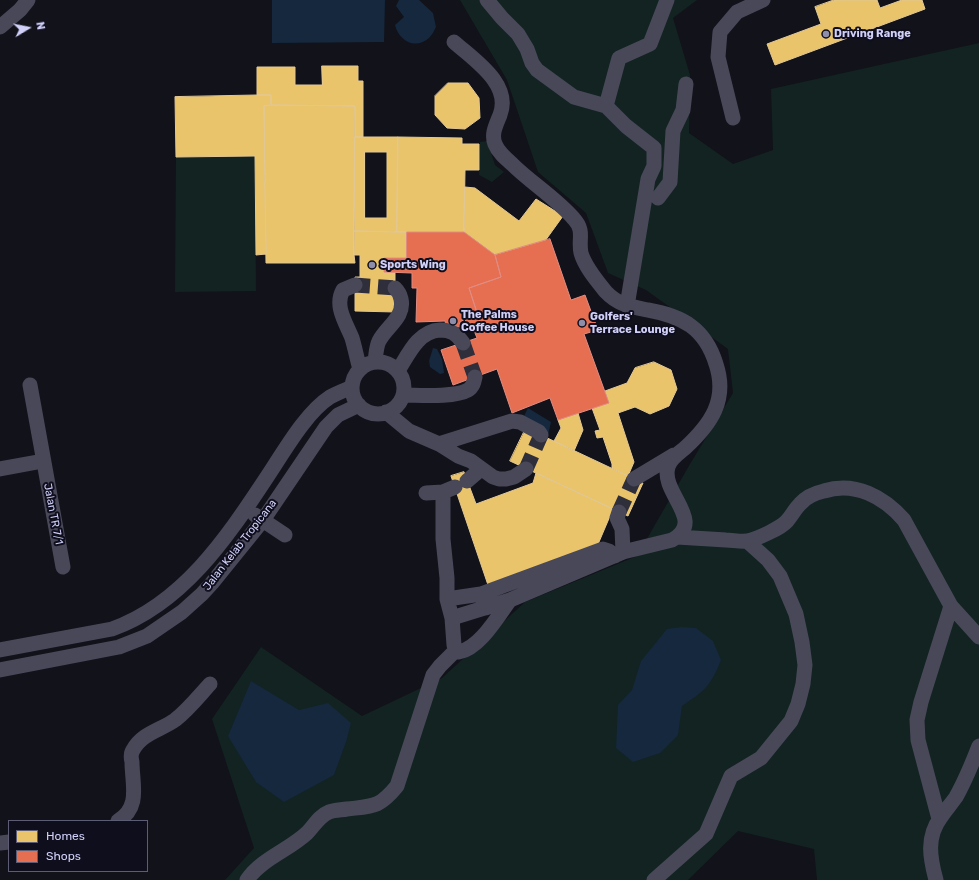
<!DOCTYPE html>
<style>
body{margin:0}
#map{position:relative;width:979px;height:880px;overflow:hidden;background:#12121a;font-family:Rubik,sans-serif}
canvas{display:block}
.legend{position:absolute;left:8px;top:820px;width:140px;height:52px;box-sizing:border-box;background:#0f0e1d;border:1px solid #5d5c75;margin:0;padding:5px 7px;list-style:none;font-size:12px;color:#d1d0f9}
.legend li{display:flex;align-items:center;gap:8px;height:20px}
.legend b{width:20px;border:1px solid #5d5c75}
.north{position:absolute;left:8px;top:8px;width:40px;height:40px;-webkit-text-stroke:3px #0f0e1d;paint-order:stroke;rotate:80deg;font-size:11px;font-weight:700;line-height:16px;text-align:center;color:#d1d0f9}
.north::after{content:'';display:block;margin:auto;width:14px;height:18px;background:#d1d0f9;clip-path:polygon(50% 0,100% 100%,50% 72%,0 100%)}
</style>
<div id="map">
<canvas width="979" height="880"></canvas>
<ul class="legend">
<li><b style="height:11px;background:#e9c46a"></b>Homes</li>
<li><b style="height:11px;background:#e76f51"></b>Shops</li>
</ul>
<div class="north">N</div>
</div>
<script>
const c = document.querySelector('canvas').getContext('2d');
c.lineJoin = 'round';
function fillPath(path, color) { c.fillStyle = color; c.fill(path, 'evenodd'); }
function stroke(path, color, width, dash) { c.strokeStyle = color; c.lineWidth = width; c.lineCap = dash ? 'butt' : 'round'; c.setLineDash(dash || []); c.stroke(path); }
function write(font, color, halo, rows, align = 'center') {
  c.font = font + ' Rubik,sans-serif'; c.lineWidth = 4; c.setLineDash([]); c.textBaseline = 'middle'; c.strokeStyle = halo; c.fillStyle = color; for (const [text, x, y, turn = 0] of rows) {
    c.save(); c.translate(x, y); c.rotate((+turn || 0) * Math.PI / 180); c.textAlign = isNaN(turn) ? turn : align; if (halo) c.strokeText(text, 0, 0); c.fillText(text, 0, 0); c.restore();
  }
}
fillPath(new Path2D(`
 M460 0H697L673 18 690 75 689 133 733 164 773 150 771 89 979 43V880H817L814 849 738 831 688 880H225L254 848 212 719 261 647 362 716 442 678 525 602 637 556 690 464 733 393 728 349 646 290 608 273 586 213 538 172 507 80Z
 M487 141 495 165 504 172 492 182 479 175 480 142Z
 M255 156 256 291 175 292 176 157Z`), '#122322');
fillPath(new Path2D(`
 M272 0H385L384 42 272 43Z
 M399 0H419L433 13 436 27C434 31 432 35 429 38 415 50 399 41 395 25L404 17 396 6Z
 M433 348 437 349 442 359 444 373 440 374 430 367 429 361Z
 M528 408 551 422 548 435 521 422Z
 M682 627 696 628 713 641 721 660C711 686 704 691 682 706L678 735 660 753 633 762 616 748 618 705 632 690 641 661 667 629Z
 M251 681 299 710 328 703 351 723 346 742 334 775 284 802 256 782 228 736Z`), '#15283d');
const homes = new Path2D(`
 M834 0H877L880 8 902 0H922L925 9 775 65 767 44 821 24 815 7Z
 M322 66H358V81H363V137H355V106L271 105V95H257V67H295V85H322Z
 M448 83H468L479 98 480 118 465 129 447 128 435 115V96Z
 M257 95H271V105L264 106 266 254 256 255 255 156 176 157 175 97Z
 M271 105 355 106 354 255 355 263H266L264 106Z
 M355 137H398L397 232 354 231ZM365 152H387V218H365Z
 M398 137 462 138V144H479V170H465L464 232H397Z
 M465 187 475 188 519 221 536 199 563 216 545 241 495 255 464 232Z
 M354 231 407 232 406 258H384V272H395V312L355 311V277H360V255H354Z
 M654 362 671 370 677 389 669 406 650 414 635 407 618 413 634 462 628 476 612 468V464L603 437 597 438 595 431 600 430 592 408 609 403 605 391 627 383 635 368Z
 M578 413 583 430 574 451 554 441 561 428 558 420Z
 M526 428 643 483 628 516 510 461Z
 M464 472 476 504 533 483 536 473 613 509 596 549 489 588 451 476Z`);
fillPath(homes, '#e9c46a');
stroke(homes, '#e2c895', 1);
const shops = new Path2D(`
 M407 232H464L495 255 501 277 469 288 481 325 469 329 465 319 460 322V327L446 326 445 321 416 322 417 288H412V273L384 272V258H406Z
 M550 239 571 300 585 295 598 330 584 334 609 403 558 420 550 398 512 413 497 369 453 385 441 350 477 338 473 328 481 325 469 288 501 277 495 255Z`);
fillPath(shops, '#e76f51');
stroke(shops, '#e08c83', 1);
stroke(new Path2D(`
 M355 285 395 288
 M463 343 475 377
 M526 469 541 435
 M619 512 634 479`), '#2f2e3b', 15, [15, 8]);
stroke(new Path2D(`
 M487 0 502 18 518 34 527 49 532 63 537 70 574 97 606 106 626 126 654 148V166L648 179 627 306
 M0 27 20 10 28 0
 M606 106 619 58 650 44 667 0
 M733 118 718 57 720 32 737 12 763 0
 M658 198 670 182 673 131 683 110 686 84
 M355 285 343 290C334 306 346 323 352 338 355 348 357 359 360 369
 M375 362C376 355 376 347 379 341 387 326 405 317 401 299 400 294 398 291 395 288
 M352 388a26 26 0 1 1 52 0a26 26 0 1 1-52 0Z
 M398 371C408 355 418 331 440 330 451 330 457 334 463 343
 M30 385 63 567
 M403 395C419 395 454 398 468 390 473 387 474 382 475 377
 M386 412 409 431 439 444 458 456 471 461 493 477 499 479H506L514 477 526 469
 M439 444 512 421 520 422 539 432 541 435
 M0 469 43 461
 M634 479 674 455
 M467 481 481 469
 M443 492V539L447 578V599L452 618 454 645 456 650
 M426 493 443 492 455 487
 M619 512 617 518 622 529 623 552
 M255 515 285 535
 M677 537C694 538 710 539 726 540 732 540 741 542 747 541 757 539 781 528 787 521 792 515 795 509 800 504 806 497 815 493 824 491 855 481 884 497 904 520L951 606 979 637
 M447 599 481 594
 M486 608 481 594 603 549 609 551 615 556
 M452 618 510 600 623 552 672 540C707 521 660 493 668 467 670 459 679 453 685 448 711 424 728 400 716 364 705 328 682 316 648 310 632 307 618 305 606 292 597 281 585 267 581 253 578 239 585 231 574 219 556 198 531 183 512 164 505 158 498 152 495 144 491 134 496 125 500 115 512 84 474 60 454 42
 M0 650 112 629C182 604 226 539 265 480 282 455 305 413 330 397 337 393 345 390 352 387
 M456 650 459 652C480 648 498 616 510 600
 M0 670 119 647 147 636 182 612 202 594 212 583 263 520 326 427 338 415 359 405
 M939 819 918 740 917 720 921 702 951 606
 M118 821C141 807 132 784 132 762 131 758 131 753 133 750 142 733 161 730 175 720 188 710 199 696 210 684
 M0 843 9 842
 M247 880C261 859 289 850 307 833 314 826 319 816 329 812 334 810 341 810 347 809 373 806 379 808 397 786L433 675 440 666 456 650
 M654 880 706 834 731 776 761 758 791 721 798 704 803 684 805 665 802 642 796 614 780 576 768 560 747 541
 M936 880C930 858 926 837 941 817 945 811 951 804 956 797 965 781 972 764 979 746`), '#484859', 15);
for (const [x, y, r, color] of [
 [826,34,4,"#8e8eab"],
 [372,265,4,"#8e8eab"],
 [453,321,4,"#8e8eab"],
 [582,323,4,"#8e8eab"]
]) { const dot = new Path2D(); dot.arc(x, y, r, 0, 2 * Math.PI); c.fillStyle = color; c.fill(dot); stroke(dot, '#0f0e1d', 1.5); }
write('bold 11px', '#d1d0f9', '#0f0e1d', [
 ["Driving Range",834,34],
 ["Sports Wing",380,265],
 ["The Palms",461,315],
 ["Coffee House",461,328],
 ["Golfers'",590,317],
 ["Terrace Lounge",590,330]
], 'left');
write('11px', '#d1d0f9', '#0f0e1d', [
 ["Jalan TR 7/1",53,514,79],
 ["Jalan Kelab Tropicana",240,545,-52]
]);
</script>
